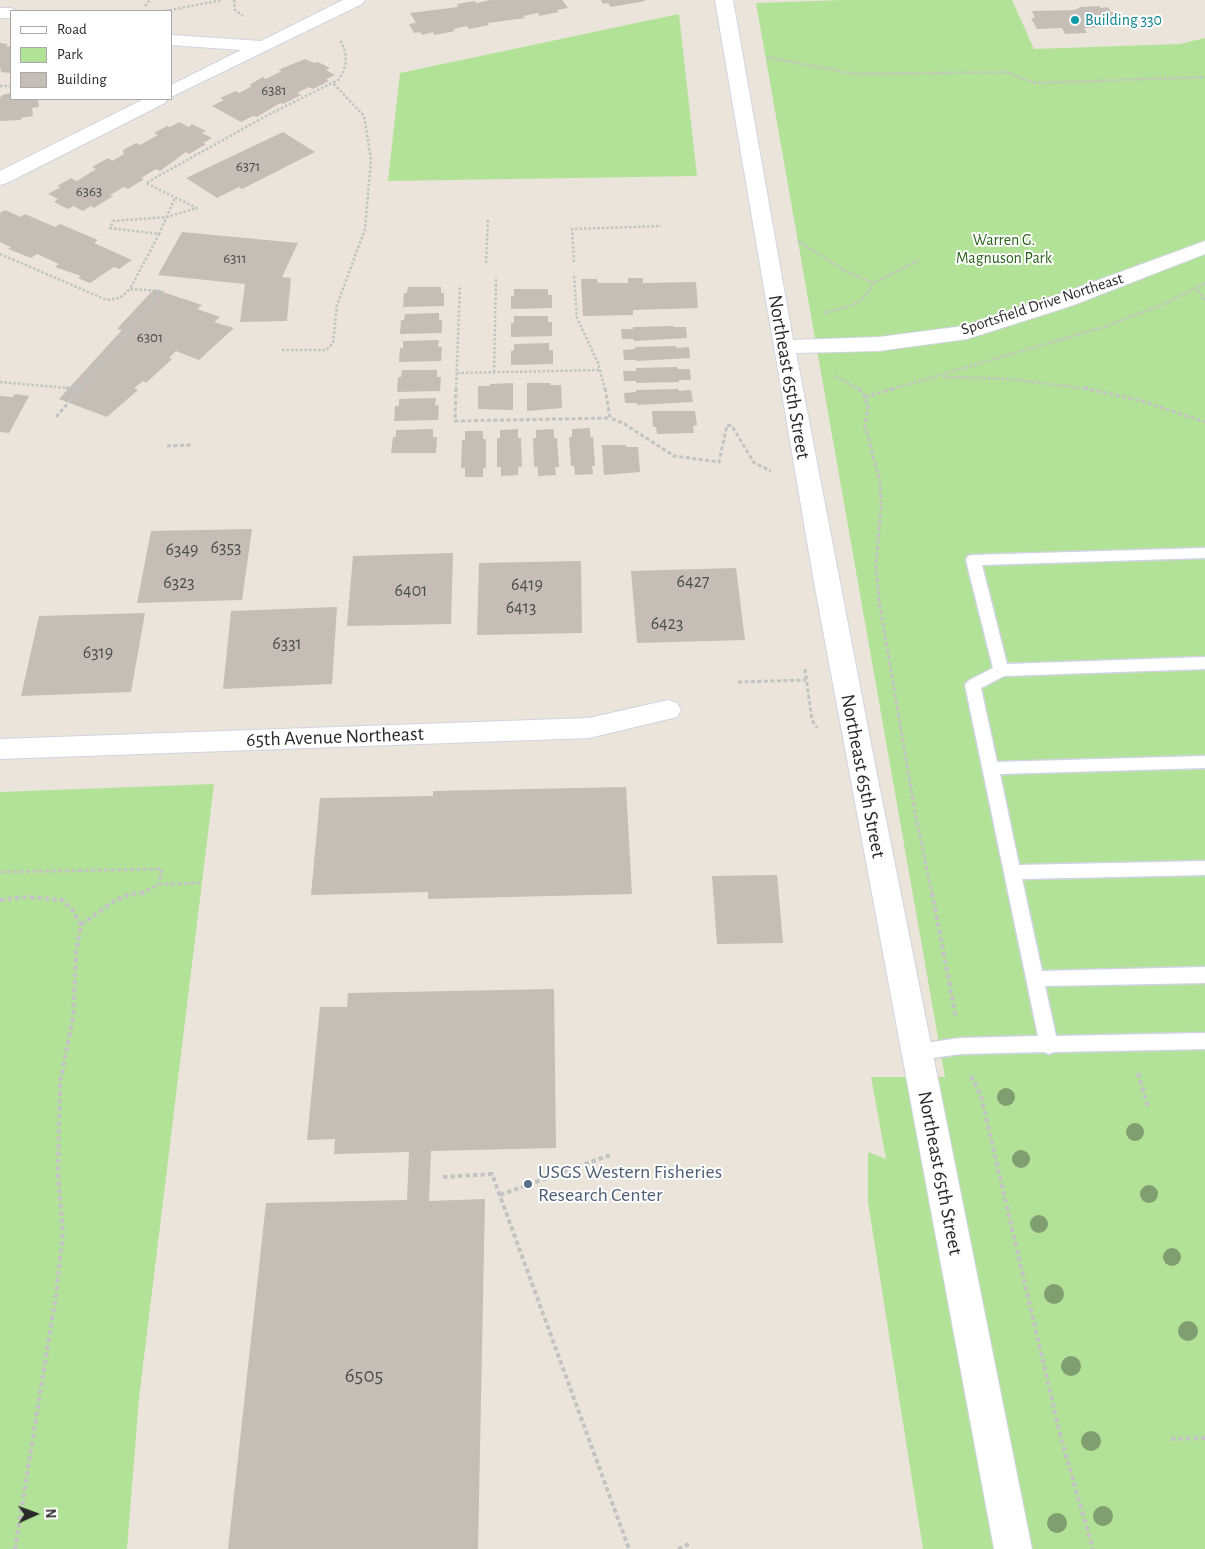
<!DOCTYPE html>
<style>
body{margin:0}
#map{position:relative;width:1205px;height:1549px;overflow:hidden;background:#ebe4db;font-family:"Alegreya Sans",sans-serif}
canvas{display:block}
.legend{position:absolute;left:10px;top:10px;width:162px;height:90px;box-sizing:border-box;background:#fff;border:1px solid #a9a9a9;margin:0;padding:6px 9px;list-style:none;font-size:15px;color:#292929}
.legend li{display:flex;align-items:center;gap:10px;height:25px}
.legend b{width:25px;border:1px solid #a9a9a9}
.north{position:absolute;left:10px;top:1489px;width:50px;height:50px;-webkit-text-stroke:4px #fff;paint-order:stroke;rotate:88deg;font-size:14px;font-weight:700;line-height:20px;text-align:center;color:#292929}
.north::after{content:'';display:block;margin:auto;width:18px;height:22px;background:#292929;clip-path:polygon(50% 0,100% 100%,50% 72%,0 100%)}
</style>
<div id="map">
<canvas width="1205" height="1549"></canvas>
<ul class="legend">
<li><b style="height:6px;background:#fff"></b>Road</li>
<li><b style="height:14px;background:#b2e297"></b>Park</li>
<li><b style="height:14px;background:#c4beb6"></b>Building</li>
</ul>
<div class="north">N</div>
</div>
<script>
const c = document.querySelector('canvas').getContext('2d');
c.lineJoin = 'round';
function fillPath(path, color) { c.fillStyle = color; c.fill(path, 'evenodd'); }
function stroke(path, color, width, dash) { c.strokeStyle = color; c.lineWidth = width; c.lineCap = dash ? 'butt' : 'round'; c.setLineDash(dash || []); c.stroke(path); }
function write(font, color, halo, rows, align = 'center') {
  c.font = font + ' "Alegreya Sans",sans-serif'; c.lineWidth = 4; c.setLineDash([]); c.textBaseline = 'middle'; c.strokeStyle = halo; c.fillStyle = color; for (const [text, x, y, turn = 0] of rows) {
    c.save(); c.translate(x, y); c.rotate((+turn || 0) * Math.PI / 180); c.textAlign = isNaN(turn) ? turn : align; if (halo) c.strokeText(text, 0, 0); c.fillText(text, 0, 0); c.restore();
  }
}
fillPath(new Path2D(`
 M844 0H1012L1034 49 1180 44 1205 38V1549H923L868 1202V1152L886 1159 871 1077H945L756 3Z
 M679 14 697 176 388 181 400 73Z
 M214 784 139 1398 127 1549H0V792Z`), '#b2e297');
fillPath(new Path2D(`
 M491 0H562L568 8 557 10 559 12 539 16 538 13 523 16 525 18 488 23 489 25 469 29 467 26 453 29 455 31 434 35 433 32 422 35 420 32 414 33 409 24 416 23 410 13 458 7 457 4 475 1 476 3Z
 M601 0H645V1L611 7 608 3 603 4Z
 M1099 6 1101 8 1108 7 1111 12H1115L1120 23H1116L1118 26 1084 28 1087 33 1065 34 1062 28 1037 29 1031 18H1035L1032 11 1074 10 1080 8 1079 7Z
 M0 43 8 44 6 46 11 47V73L0 72 2 70 0 69Z
 M305 59 314 63 318 62 330 68 326 70 335 75 326 79 329 81 313 89 309 87 297 93 301 95 283 104 280 103 257 117 253 116 241 122 212 106 224 100 220 98 236 91 239 93 252 86 249 85 263 77 266 79 282 71 278 70Z
 M11 93V99L38 100 39 107 32 108 33 116 21 118V120L0 121V98L2 95Z
 M179 122 189 127 192 124 206 131 202 133 212 138 203 143 206 144 189 154 186 152 160 171 156 169 141 178 144 179 128 189 124 187 110 195 113 196 94 208 91 206 83 211 73 206 68 209 54 202 58 199 48 194 61 187 57 186 71 178 77 181 96 169 92 167 108 158 112 161 124 154 123 150 136 143 140 145 158 135 154 133 167 126 170 127Z
 M283 132 315 152 242 189 239 187 217 198 186 178Z
 M5 210 21 217 25 214 55 227 60 224 98 240 94 243 132 260 119 269 114 267 90 283 78 278 81 276 55 267 59 264 37 254 31 258 16 252 8 249 11 247 0 242V213Z
 M182 232 298 243 282 277 291 278 287 321 240 322 245 284 158 275Z
 M628 278H643V283L696 282 698 308 633 310V315L583 316 581 279H597L598 283H628Z
 M408 287H441V293H444V306L403 307 404 293H407Z
 M154 289 202 305 197 309 220 317 214 322 234 328 199 360 176 351 169 358 172 359 146 383 143 381 134 388 138 390 107 417 59 399 122 330 117 329Z
 M514 289H548V295H552V308L511 309V296H514Z
 M439 313V320H442V333L400 334 401 320H404L405 314Z
 M514 316H548V322H552V336L511 337V323H514Z
 M674 326V327H686L687 338 634 341 633 339H622L621 329H633V327Z
 M439 340 438 347H442L441 361 399 362 400 348H403V341Z
 M549 343V350H553V364L511 365V351L514 350V344Z
 M676 346V348L689 347 690 358 636 361V360H624L623 350 635 349V347Z
 M677 367 678 369H690L691 380H679V382L636 383V381H624L623 371H636V368Z
 M402 370H437V377H441L440 391 397 392 398 377H401Z
 M513 383V410L478 409V386H490V384Z
 M527 383H550V385H561L562 408 527 411Z
 M678 389 679 391 691 390 693 402 637 405V403H625L624 393 636 392V390Z
 M15 394 29 396 9 433 0 432V396L13 397Z
 M436 398 435 405 439 406 438 420 394 421 395 406H399V399Z
 M652 411H695L697 425 693 426 694 433 657 434 656 427H653Z
 M590 428V437H593L595 466H592L593 474 575 475 574 466H571L569 437H572V429Z
 M433 429V437H437L436 453H391L393 437H396V430Z
 M518 429V438H521L522 467H518V475L501 476V467H497V438H500V430Z
 M554 429V438H557L559 467H555L556 475 538 476V467H534L533 438H536V430Z
 M465 431H483V439H486V468H483V477H465V468H461L462 440H465Z
 M602 445H626V447H638L640 472 604 475Z
 M252 529 242 600 137 603 151 531Z
 M453 553 451 624 347 626 353 556Z
 M581 561 582 633 477 635 479 563Z
 M736 568 745 640 637 643 631 571Z
 M337 607 332 684 223 689 231 611Z
 M145 613 131 692 21 696 39 616Z
 M626 787 632 894 428 899V892L311 895 320 798 433 796V791Z
 M777 875 783 943 717 944 712 876Z
 M554 989 556 1148 431 1151 429 1201 485 1199 478 1549H228L266 1203 407 1200 409 1152 334 1154 335 1139 307 1140 320 1007H347L348 993Z`), '#c4beb6');
const lane = new Path2D(`
 M1205 548V558L982 565 1007 664 1205 657V669L1004 676 981 688 997 762 1205 756V768L1000 774 1019 865 1205 861V875L1022 879 1042 971 1205 967V983L1045 986 1056 1036 1205 1033V1049L1054 1052 1049 1054 1044 1052 961 1054 917 1060 910 1058 908 1052 910 1046 917 1044 961 1038 1038 1036 965 685 968 681 993 668 966 560 968 556 973 555Z`);
const street = new Path2D(`
 M343 0H365L362 4 171 97V85L241 50 171 45V35L261 41Z
 M715 0H733L793 340 879 337 964 326 1055 296 1205 241V254L1071 306 967 339 879 351 796 353 877 775 1032 1549H994L814 582Z
 M0 8H11L18 11H11V18H0Z
 M144 99H167L165 103 7 183 0 185V171Z
 M668 700 677 703 681 710 677 717 589 738 0 759V739L589 718Z`);
stroke(lane, '#d0d4e2', 3);
stroke(street, '#d0d4e2', 2);
stroke(new Path2D(`
 M234 0 235 10 243 16
 M145 6 150 0
 M165 11 222 0
 M767 57 855 74 1005 72 1036 83 1205 77
 M0 86H11
 M159 234 175 198
 M798 241 847 272 873 283
 M0 254 107 300 120 298 130 289
 M574 262 572 229 661 226
 M486 263 488 218
 M574 276 577 318 598 363 605 389
 M1195 287 1205 300
 M824 313C846 306 865 306 873 283L919 260
 M282 350H326L333 343 337 305 365 229 371 159 364 116 333 83
 M494 372 496 277
 M457 373 600 370
 M835 376 859 389
 M943 377 1010 379 1090 389
 M0 382 79 389
 M79 389 162 291 130 289 159 234 110 228 113 221 167 217 197 208 146 183 266 116 338 80C348 68 348 53 340 40
 M456 389 460 286
 M892 389 1104 327 1162 305 1205 283`), '#c3c3c3', 2.5, [2.5, 2]);
stroke(new Path2D(`
 M66 388 79 389
 M456 388 455 421 610 418
 M605 388 610 418 623 423 674 456 719 462 727 425 732 426 754 463 771 471
 M859 388 865 397 868 407 865 426 880 481 881 507 876 564 879 601 915 812 932 894
 M1084 388 1142 401 1205 422
 M865 397 896 388
 M56 417 81 388
 M167 446 193 445
 M805 669 812 720 817 728
 M738 682 806 680
 M0 872 162 869 159 884
 M141 894 159 884 200 883`), '#c3c3c3', 3, [4, 2.5]);
stroke(new Path2D(`
 M932 893 956 1018
 M0 900 25 897 63 900 73 911 81 925 76 954 73 1018 60 1082 58 1173 63 1233 56 1295 15 1549
 M81 925 114 901 130 894 144 893
 M1138 1073 1148 1107
 M971 1076 981 1096 1061 1438 1093 1549
 M443 1177 492 1174 629 1549
 M500 1195 610 1155
 M1171 1439 1205 1438
 M678 1549 691 1543`), '#c3c3c3', 4, [4.5, 3]);
fillPath(lane, '#fff');
fillPath(street, '#fff');
c.fillStyle = '#819e71';
for (const [x, y, r] of [
 [1006,1097,9],
 [1135,1132,9],
 [1021,1159,9],
 [1149,1194,9],
 [1039,1224,9],
 [1172,1257,9],
 [1054,1294,10],
 [1188,1331,10],
 [1071,1366,10],
 [1091,1441,10],
 [1103,1516,10],
 [1057,1523,10]
]) { c.beginPath(); c.arc(x, y, r, 0, 2 * Math.PI); c.fill(); }
for (const [x, y, r, color] of [
 [1075,20,5,"#0f9aa8"],
 [528,1184,5,"#5c6f8a"]
]) { const dot = new Path2D(); dot.arc(x, y, r, 0, 2 * Math.PI); c.fillStyle = color; c.fill(dot); stroke(dot, '#fff', 2); }
write('15px', '#504e4c', null, [
 ["6381",274,90],
 ["6371",248,166],
 ["6363",89,191],
 ["6311",235,258],
 ["6301",150,337]
]);
write('16px', '#0d838f', '#fff', [
 ["Building 330",1085,20]
], 'left');
write('16px', '#2b651a', '#fff', [
 ["Warren G.",1004,240],
 ["Magnuson Park",1004,258]
]);
write('16px', '#292929', '#fff', [
 ["Sportsfield Drive Northeast",1042,304,-18]
]);
write('18px', '#504e4c', null, [
 ["6353",226,548],
 ["6349",182,550],
 ["6427",693,582],
 ["6323",179,583],
 ["6419",527,585],
 ["6401",411,591],
 ["6413",521,608],
 ["6423",667,624],
 ["6331",287,644],
 ["6319",98,653]
]);
write('20px', '#292929', '#fff', [
 ["Northeast 65th Street",789,377,80],
 ["65th Avenue Northeast",335,737,-2],
 ["Northeast 65th Street",863,776,79],
 ["Northeast 65th Street",940,1173,79]
]);
write('20px', '#4e5e75', '#fff', [
 ["USGS Western Fisheries",538,1172],
 ["Research Center",538,1195]
], 'left');
write('21px', '#504e4c', null, [
 ["6505",364,1376]
]);
</script>
